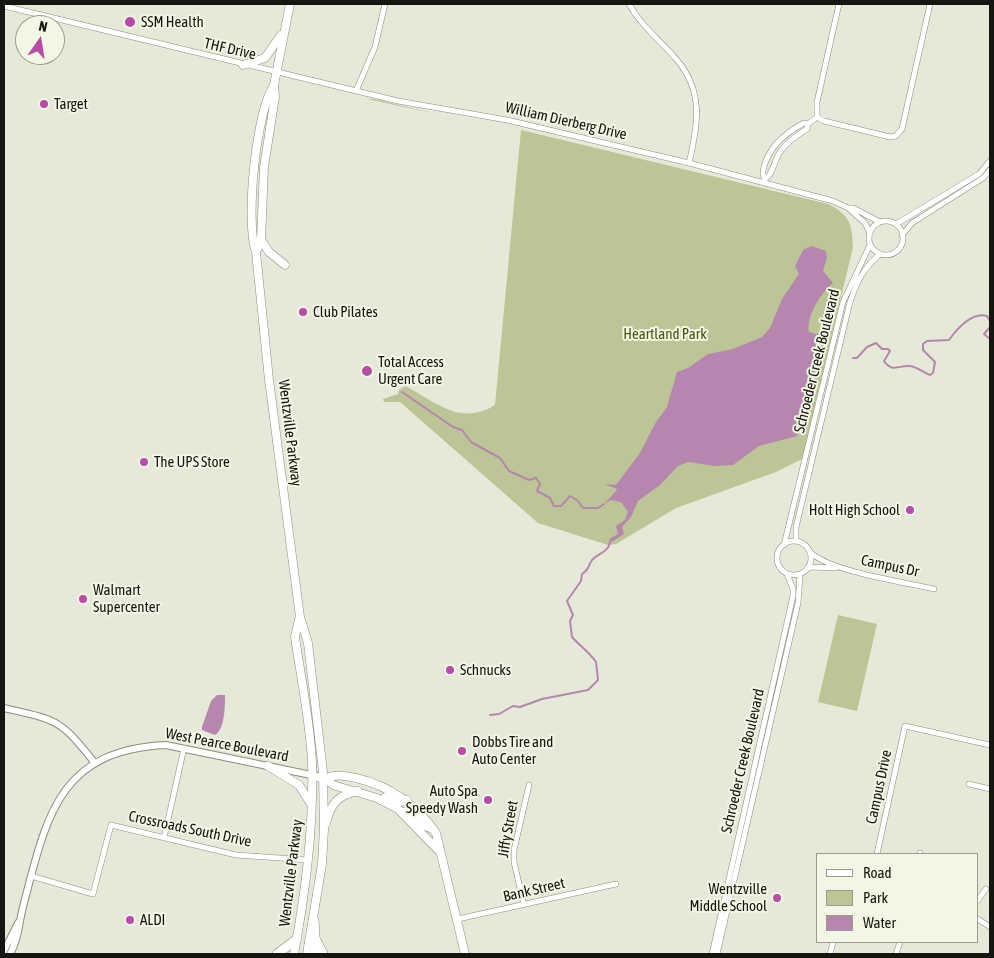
<!DOCTYPE html>
<style>
body{margin:0}
#map{position:relative;width:994px;height:958px;overflow:hidden;background:#e5e9d7;font-family:"Asap Condensed",sans-serif}
canvas{display:block}
.frame{position:absolute;inset:0;border:5px solid #151610;pointer-events:none}
.legend{position:absolute;left:816px;top:853px;width:162px;height:90px;box-sizing:border-box;background:#f2f6e4;border:1px solid #9a9c8f;margin:0;padding:6px 9px;list-style:none;font-size:15px;color:#151610}
.legend li{display:flex;align-items:center;gap:10px;height:25px}
.legend b{width:25px;border:1px solid #9a9c8f}
.north{position:absolute;left:15px;top:15px;width:50px;height:50px;box-sizing:border-box;background:#f2f6e4;border:1px solid #9a9c8f;border-radius:50%;rotate:13deg;font-size:14px;font-weight:700;line-height:20px;text-align:center;color:#151610}
.north::after{content:'';display:block;margin:auto;width:18px;height:22px;background:#b84aa8;clip-path:polygon(50% 0,100% 100%,50% 72%,0 100%)}
</style>
<div id="map">
<canvas width="994" height="958"></canvas>
<div class="frame"></div>
<ul class="legend">
<li><b style="height:6px;background:#fff"></b>Road</li>
<li><b style="height:14px;background:#bbc595"></b>Park</li>
<li><b style="height:14px;background:#b786ae"></b>Water</li>
</ul>
<div class="north">N</div>
</div>
<script>
const c = document.querySelector('canvas').getContext('2d');
c.lineJoin = 'round';
function fillPath(path, color) { c.fillStyle = color; c.fill(path, 'evenodd'); }
function stroke(path, color, width, dash) { c.strokeStyle = color; c.lineWidth = width; c.lineCap = dash ? 'butt' : 'round'; c.setLineDash(dash || []); c.stroke(path); }
function write(font, color, halo, rows, align = 'center') {
  c.font = font + ' "Asap Condensed",sans-serif'; c.lineWidth = 4; c.setLineDash([]); c.textBaseline = 'middle'; c.strokeStyle = halo; c.fillStyle = color; for (const [text, x, y, turn = 0] of rows) {
    c.save(); c.translate(x, y); c.rotate((+turn || 0) * Math.PI / 180); c.textAlign = isNaN(turn) ? turn : align; if (halo) c.strokeText(text, 0, 0); c.fillText(text, 0, 0); c.restore();
  }
}
fillPath(new Path2D(`
 M367 99H374L437 114Z
 M521 130 828 204C850 215 852 224 853 247L802 459 776 472 676 508 616 544 608 545 538 523 400 402H384L383 399 398 394 399 390 405 386C435 401 460 427 495 405Z
 M838 615 877 624 857 711 818 702Z`), '#bbc595');
fillPath(new Path2D(`
 M812 246 826 251 827 258 823 271 833 283C821 293 806 316 809 332L820 335V340L815 343 820 350 813 355 817 357V363L797 436 759 446 733 465 715 466 688 462 678 466 660 485 638 501 631 517 622 527 624 534 610 543 609 539 618 534 616 526 625 520 628 512 621 502 611 500 604 504 617 490 615 488 604 484 616 485 640 453 656 422 667 407 677 372 688 368 708 354 733 349 762 337 770 328 782 299 799 274 795 266 803 250Z
 M217 695H225C225 706 225 729 215 735L202 730V727L211 701Z`), '#b786ae');
stroke(new Path2D(`
 M990 327 984 334 990 339
 M853 358H857L867 347 876 343 882 349H888L890 351 884 361C892 373 899 365 910 366 917 367 923 372 930 375L933 373 935 362 923 350V344L927 341 949 340C957 329 972 312 987 316L990 321
 M402 392 453 427 462 430 471 442 500 458 509 471 529 480 536 478 540 484 537 491 550 498 554 506H561L570 496 577 500 583 508H598L604 504
 M490 715 499 714 513 706 520 707 542 699 588 690 598 680 596 662C589 652 580 646 572 637L570 621 573 615 567 601 581 581 582 574C589 570 588 566 592 560 598 553 608 553 610 542`), '#b786ae', 2);
const minor = new Path2D(`
 M629 4C641 26 661 41 677 60 704 92 698 125 689 163
 M839 4 817 102V117L824 121 890 137 896 136 902 129 930 4
 M4 6 398 101 507 120 689 163 833 201 848 208H853L880 222
 M356 91 375 47 385 4
 M765 179C773 175 774 160 780 152 787 142 797 135 807 129L808 124 817 117
 M765 182C765 178 762 175 763 171 767 149 785 133 804 123L808 124
 M848 208 865 223 870 233
 M869 238a17 17 0 1 1 34 0a17 17 0 1 1-34 0Z
 M896 224 979 174 990 161
 M902 235 912 223 983 178 990 170
 M796 541V527L849 306C855 285 863 268 880 254
 M777 558a17 17 0 1 1 34 0a17 17 0 1 1-34 0Z
 M784 545 843 302 870 245
 M810 552C831 572 904 582 934 589
 M807 568 811 567 836 568
 M969 784 990 789
 M164 838 184 748
 M877 854 905 726 990 745
 M920 854V853
 M31 876 93 894 111 825 236 855 309 860
 M978 900 986 889
 M524 905 514 862V850L529 785
 M458 919 616 884
 M978 919 990 927
 M712 954 793 596V589L787 574
 M717 954 798 603 800 575
 M830 954 833 942
 M896 954 900 942`);
const tertiary = new Path2D(`
 M4 708C57 720 60 719 94 762
 M4 951 18 923
 M10 954C19 939 19 920 24 903 47 814 60 750 166 745L316 776`);
const secondary = new Path2D(`
 M317 777 326 779 333 785 377 798 398 809 439 851
 M326 779C336 773 345 776 356 778 390 786 416 804 436 833L465 954
 M385 797 399 802 407 800
 M402 812H411L425 826 433 829`);
const primary = new Path2D(`
 M243 65 265 58 281 35
 M274 85C256 111 245 222 256 252L269 380 300 617 308 643 323 772 324 829 322 864 307 954
 M261 240 269 252 285 265
 M256 252 261 240 264 167 275 97 274 85 290 4
 M268 766 299 785 311 804
 M326 823C331 803 338 795 358 791
 M294 954C306 890 314 827 312 762 310 721 301 678 295 637L299 619`);
const motorway = new Path2D(`
 M314 920 315 938 323 954
 M309 946 316 954
 M277 954 297 939`);
stroke(minor, '#8a8e7e', 6);
stroke(tertiary, '#8a8e7e', 8);
stroke(secondary, '#8a8e7e', 9);
stroke(primary, '#8a8e7e', 9);
stroke(motorway, '#8a8e7e', 10);
stroke(minor, '#fff', 5);
stroke(tertiary, '#fff', 6);
stroke(secondary, '#fff', 8);
stroke(primary, '#fff', 8);
stroke(motorway, '#fff', 9);
for (const [x, y, r, color] of [
 [130,22,6,"#b84aa8"],
 [44,104,5,"#b84aa8"],
 [303,312,5,"#b84aa8"],
 [367,371,6,"#b84aa8"],
 [144,462,5,"#b84aa8"],
 [910,510,5,"#b84aa8"],
 [83,599,5,"#b84aa8"],
 [450,670,5,"#b84aa8"],
 [462,751,5,"#b84aa8"],
 [488,800,5,"#b84aa8"],
 [777,898,5,"#b84aa8"],
 [130,920,5,"#b84aa8"]
]) { const dot = new Path2D(); dot.arc(x, y, r, 0, 2 * Math.PI); c.fillStyle = color; c.fill(dot); stroke(dot, '#f2f6e4', 2); }
write('15px', '#151610', '#f2f6e4', [
 ["SSM Health",141,22],
 ["Target",54,104],
 ["Club Pilates",313,312],
 ["Total Access",378,362],
 ["Urgent Care",378,379],
 ["The UPS Store",154,462],
 ["Holt High School",900,510,"right"],
 ["Walmart",93,590],
 ["Supercenter",93,607],
 ["Schnucks",460,670],
 ["Dobbs Tire and",472,742],
 ["Auto Center",472,759],
 ["Auto Spa",478,791,"right"],
 ["Speedy Wash",478,808,"right"],
 ["Wentzville",767,889,"right"],
 ["Middle School",767,906,"right"],
 ["ALDI",140,920]
], 'left');
write('15px', '#151610', '#f2f6e4', [
 ["THF Drive",230,49,13],
 ["William Dierberg Drive",566,121,13],
 ["Schroeder Creek Boulevard",817,361,-76],
 ["Wentzville Parkway",290,433,83],
 ["Campus Dr",890,566,12],
 ["West Pearce Boulevard",227,745,11],
 ["Schroeder Creek Boulevard",743,761,-77],
 ["Campus Drive",879,787,-78],
 ["Crossroads South Drive",190,829,12],
 ["Jiffy Street",508,829,-80],
 ["Wentzville Parkway",291,873,-83],
 ["Bank Street",534,890,-13]
]);
write('15px', '#4a5411', '#f2f6e4', [
 ["Heartland Park",665,334]
]);
</script>
